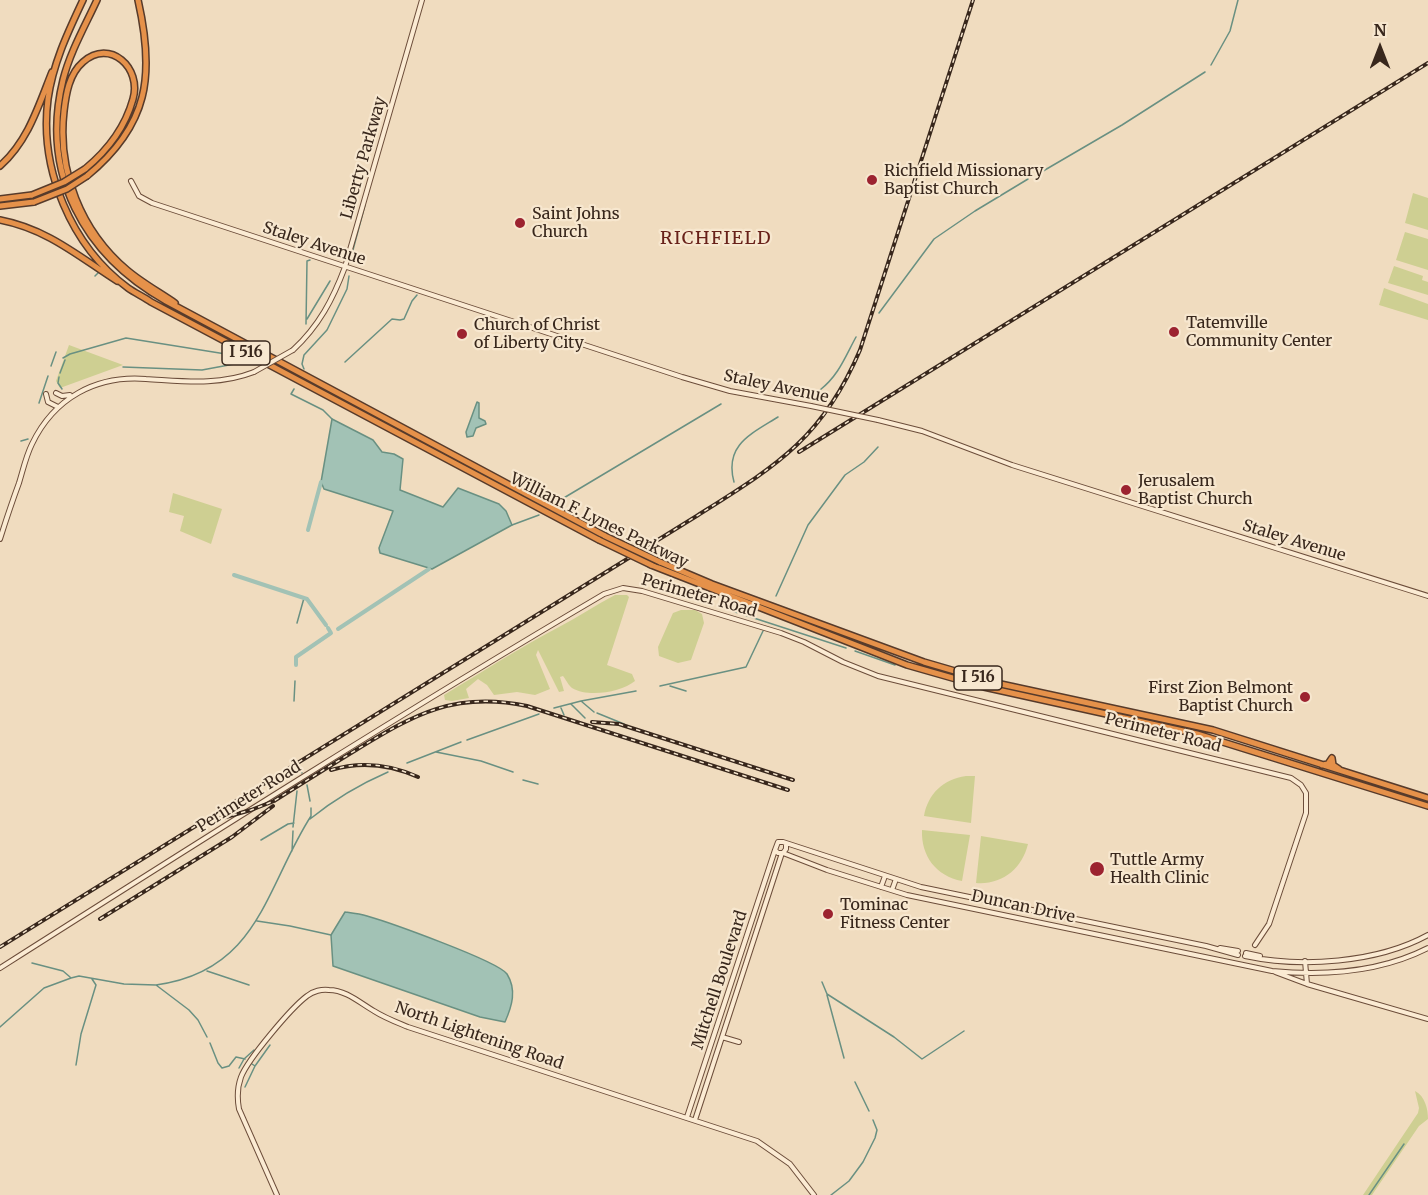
<!DOCTYPE html>
<style>
body{margin:0}
#map{position:relative;width:1428px;height:1195px;overflow:hidden;background:#f0dcbf;font-family:Merriweather,serif}
canvas{display:block}
.north{position:absolute;left:1350px;top:18px;width:60px;height:60px;-webkit-text-stroke:4px #f7e7cf;paint-order:stroke;rotate:0deg;font-size:16px;font-weight:700;line-height:24px;text-align:center;color:#38271c}
.north::after{content:'';display:block;margin:auto;width:21px;height:27px;background:#38271c;clip-path:polygon(50% 0,100% 100%,50% 72%,0 100%)}
</style>
<div id="map">
<canvas width="1428" height="1195"></canvas>
<div class="north">N</div>
</div>
<script>
const c = document.querySelector('canvas').getContext('2d');
c.lineJoin = 'round';
function fillPath(path, color) { c.fillStyle = color; c.fill(path, 'evenodd'); }
function stroke(path, color, width, dash) { c.strokeStyle = color; c.lineWidth = width; c.lineCap = dash ? 'butt' : 'round'; c.setLineDash(dash || []); c.stroke(path); }
function write(font, color, halo, rows, align = 'center') {
  c.font = font + ' Merriweather,serif'; c.lineWidth = 4.5; c.setLineDash([]); c.textBaseline = 'middle'; c.strokeStyle = halo; c.fillStyle = color; for (const [text, x, y, turn = 0] of rows) {
    c.save(); c.translate(x, y); c.rotate((+turn || 0) * Math.PI / 180); c.textAlign = isNaN(turn) ? turn : align; if (halo) c.strokeText(text, 0, 0); c.fillText(text, 0, 0); c.restore();
  }
}
fillPath(new Path2D(`
 M1413 193 1428 198V230L1405 223Z
 M1405 232 1428 239V270L1396 260Z
 M1394 266 1423 276 1422 280 1428 282V295L1388 283Z
 M1384 288 1428 304V320L1379 305Z
 M69 345 123 365 60 388 56 381Z
 M173 493 222 509 211 544 180 531 184 516 169 512Z
 M615 595H627L629 597 607 665 632 674 635 681C621 692 589 698 572 688 569 686 566 680 563 676L560 677 564 691 559 692 538 650 536 655 550 689 535 695 517 692 494 695 487 685 478 679 466 689 469 698 452 701 445 700 444 695C482 672 519 648 559 627 578 617 596 605 615 595Z
 M681 610H695L702 614 704 623 691 660 678 663 659 656 658 647 673 613Z
 M966 776H975L971 823 924 816C928 794 943 779 966 776Z
 M922 830 970 835 962 881C936 876 921 856 922 830Z
 M981 836 1028 844C1022 869 1002 885 976 883Z
 M1415 1091C1425 1096 1428 1109 1428 1119L1419 1126 1372 1195H1363L1418 1113 1419 1108Z`), '#cecf92');
const water = new Path2D(`
 M477 402 479 403V418L485 421 486 424 476 428 473 436 467 437 466 432Z
 M332 419 373 440 382 452 394 454 403 459 400 490 443 507 458 488 499 504 506 511 512 525 432 569 380 553 379 548 393 511 324 489 321 482Z
 M345 912C352 913 360 914 367 916 388 922 498 961 507 974 517 990 512 1006 505 1022L480 1017 333 966 331 935Z`);
fillPath(water, '#a2c2b5');
stroke(water, '#699082', 1.5);
stroke(new Path2D(`
 M1211 65 1230 31 1238 0
 M1038 174 1122 125 1205 72
 M350 261 365 205
 M95 276 98 273
 M879 313 934 239 975 211 1028 179
 M307 319 330 281
 M306 324 307 261 310 260
 M63 358 70 354 126 338 232 355 246 362
 M345 362 392 319 400 320 404 319 412 301 417 295
 M51 366 56 352
 M123 367 202 370 245 362
 M304 369 302 364 304 355 327 330 347 289 349 276
 M60 373 65 360
 M59 377 58 383 62 389
 M294 389 291 394 323 410 332 419
 M820 390C839 375 845 357 856 337
 M39 403 48 376
 M21 441 28 439
 M734 482C724 445 751 434 778 417
 M557 502 721 404
 M512 525 539 515
 M776 596 808 525 845 475 864 462 878 447
 M720 607 846 648
 M297 623 304 598
 M855 651 895 665
 M660 686 746 667 763 631
 M670 686 686 691
 M294 701 295 681
 M581 701 594 712
 M571 704 585 718
 M554 708 581 701 636 691
 M561 708 564 715
 M597 713 624 724
 M467 740 539 714
 M436 752 481 761 513 772
 M407 763 461 742
 M298 768 302 773
 M523 780 538 784
 M307 785 310 801
 M310 819C336 798 358 785 388 772
 M293 827 297 791
 M261 840 288 824 294 823
 M292 851 293 831
 M257 921 290 926 331 935
 M32 963 63 971 70 977
 M207 971 249 985
 M822 982 827 994 894 1037 922 1059 964 1031
 M156 985C259 971 265 888 311 816V808
 M827 995 844 1058
 M0 1027 44 988 71 978 79 976 124 984 156 985 189 1010 198 1020 207 1037
 M210 1043 218 1063 222 1068 229 1066 236 1057 245 1059
 M252 1064 255 1066 270 1045
 M76 1065 81 1034 96 985 92 979
 M239 1068 244 1059 254 1050
 M855 1082 869 1111
 M245 1087 255 1066
 M831 1195 849 1181 863 1162 875 1138 877 1130 873 1120
 M1369 1195 1404 1144`), '#699082', 1.5);
stroke(new Path2D(`
 M308 530 321 482
 M234 575 307 599 326 625
 M338 629 429 569
 M296 665V657L331 633 328 628`), '#a2c2b5', 4);
const secondary = new Path2D(`
 M131 181 139 196 152 203 682 377 730 391 811 406
 M293 350C319 326 333 299 345 267L422 0
 M56 393 62 396 70 395
 M46 394 48 402 58 407
 M878 420 922 431 1012 465 1428 596
 M0 539C6 520 12 502 19 483 23 470 26 456 32 444 54 398 96 375 146 379 183 381 218 386 254 372
 M786 844V849L783 853H778L775 850 778 842H783L921 887 1206 946 1238 955
 M783 853 827 870 907 895 1272 971C1324 976 1381 972 1428 948
 M881 887 885 876
 M892 890 896 879
 M1220 948 1238 951
 M1246 953 1260 956
 M1245 956C1301 968 1377 963 1428 935
 M1305 961 1307 984 1428 1019
 M0 968C200 841 400 714 604 594L623 588 642 591 781 633 804 642 843 662 878 676 1291 778 1301 785 1306 793V813L1269 924 1255 945
 M1275 972 1307 984
 M722 1037 739 1042
 M687 1117 775 850
 M695 1120 782 853
 M277 1195 239 1109C237 1098 237 1088 241 1077 248 1059 291 1008 307 996 313 991 322 989 329 990 346 990 360 1003 374 1011 385 1018 396 1022 408 1027L757 1141 790 1164 814 1195`);
const highway = new Path2D(`
 M83 0C68 32 53 63 48 99 39 169 71 246 128 288 135 293 144 297 151 302L599 540
 M97 0C85 26 70 52 63 80 40 174 84 255 166 301L605 536
 M0 166C28 141 38 107 52 72
 M85 169C108 150 125 128 133 99 142 68 110 38 83 62 69 74 66 94 64 111 57 171 81 231 127 270 141 282 159 292 175 303
 M87 176C149 125 155 75 138 0
 M0 199 32 195
 M0 206 34 202
 M0 220C47 229 78 256 117 281
 M660 562 712 584 924 662 996 683 1213 730 1428 798
 M651 565 907 665 984 687 1197 734 1428 806
 M1322 765 1328 764 1332 758 1333 765 1339 769`);
stroke(secondary, '#6c4d3a', 6);
stroke(highway, '#573b2b', 8);
stroke(secondary, '#fbebd3', 4);
stroke(highway, '#e5914a', 5);
const rail = new Path2D(`
 M799 452 1428 63
 M592 722 619 724 793 780
 M331 770C361 761 389 764 418 777
 M215 820 251 810 274 801C301 784 328 767 356 750 415 714 455 691 527 706L788 790
 M100 919 232 837 273 806
 M0 947 695 517C774 467 822 440 860 350L973 0`);
stroke(rail, '#38271c', 4);
stroke(rail, '#f7e7cf', 1.5, [4.5]);
const secondaryBridge = new Path2D(`
 M254 372 293 350
 M811 406 878 420`);
const highwayBridge = new Path2D(`
 M32 195 64 182 85 169
 M34 202 67 189 87 176
 M605 536 660 562
 M599 540 651 565`);
stroke(secondaryBridge, '#6c4d3a', 6, []);
stroke(highwayBridge, '#573b2b', 8, []);
stroke(secondaryBridge, '#fbebd3', 4);
stroke(highwayBridge, '#e5914a', 5);
for (const [x, y, r, color] of [
 [872,180,6,"#9c2330"],
 [520,223,6,"#9c2330"],
 [1174,332,6,"#9c2330"],
 [462,334,6,"#9c2330"],
 [1126,490,6,"#9c2330"],
 [1305,697,6,"#9c2330"],
 [1097,869,8,"#9c2330"],
 [828,914,6,"#9c2330"]
]) { const dot = new Path2D(); dot.arc(x, y, r, 0, 2 * Math.PI); c.fillStyle = color; c.fill(dot); stroke(dot, '#f7e7cf', 2); }
for (const [x, y, w] of [
 [246,353,48],
 [978,678,48]
]) { const box = new Path2D(); box.roundRect(x - w / 2, y - 12, w, 24, 4.5); c.fillStyle = '#f7e7cf'; c.fill(box); stroke(box, '#38271c', 1.5); }
write('bold 15px', '#38271c', null, [
 ["I 516",246,353],
 ["I 516",978,678]
]);
write('16px', '#38271c', '#f7e7cf', [
 ["Liberty Parkway",364,158,-74],
 ["Staley Avenue",314,244,18],
 ["Staley Avenue",776,387,12],
 ["William F. Lynes Parkway",599,521,26],
 ["Staley Avenue",1294,541,17],
 ["Perimeter Road",699,596,16],
 ["Perimeter Road",1163,733,14],
 ["Perimeter Road",249,797,-32],
 ["Duncan Drive",1023,907,12],
 ["Mitchell Boulevard",720,980,-72],
 ["North Lightening Road",479,1036,19]
]);
write('16px', '#38271c', '#f7e7cf', [
 ["Richfield Missionary",884,171],
 ["Baptist Church",884,189],
 ["Saint Johns",532,214],
 ["Church",532,232],
 ["Tatemville",1186,323],
 ["Community Center",1186,341],
 ["Church of Christ",474,325],
 ["of Liberty City",474,343],
 ["Jerusalem",1138,481],
 ["Baptist Church",1138,499],
 ["First Zion Belmont",1293,688,"right"],
 ["Baptist Church",1293,706,"right"],
 ["Tuttle Army",1110,860],
 ["Health Clinic",1110,878],
 ["Tominac",840,905],
 ["Fitness Center",840,923]
], 'left');
c.letterSpacing = '1.5px';
write('18px', '#682119', '#f7e7cf', [
 ["RICHFIELD",716,239]
]);
c.letterSpacing = '0px';
</script>
